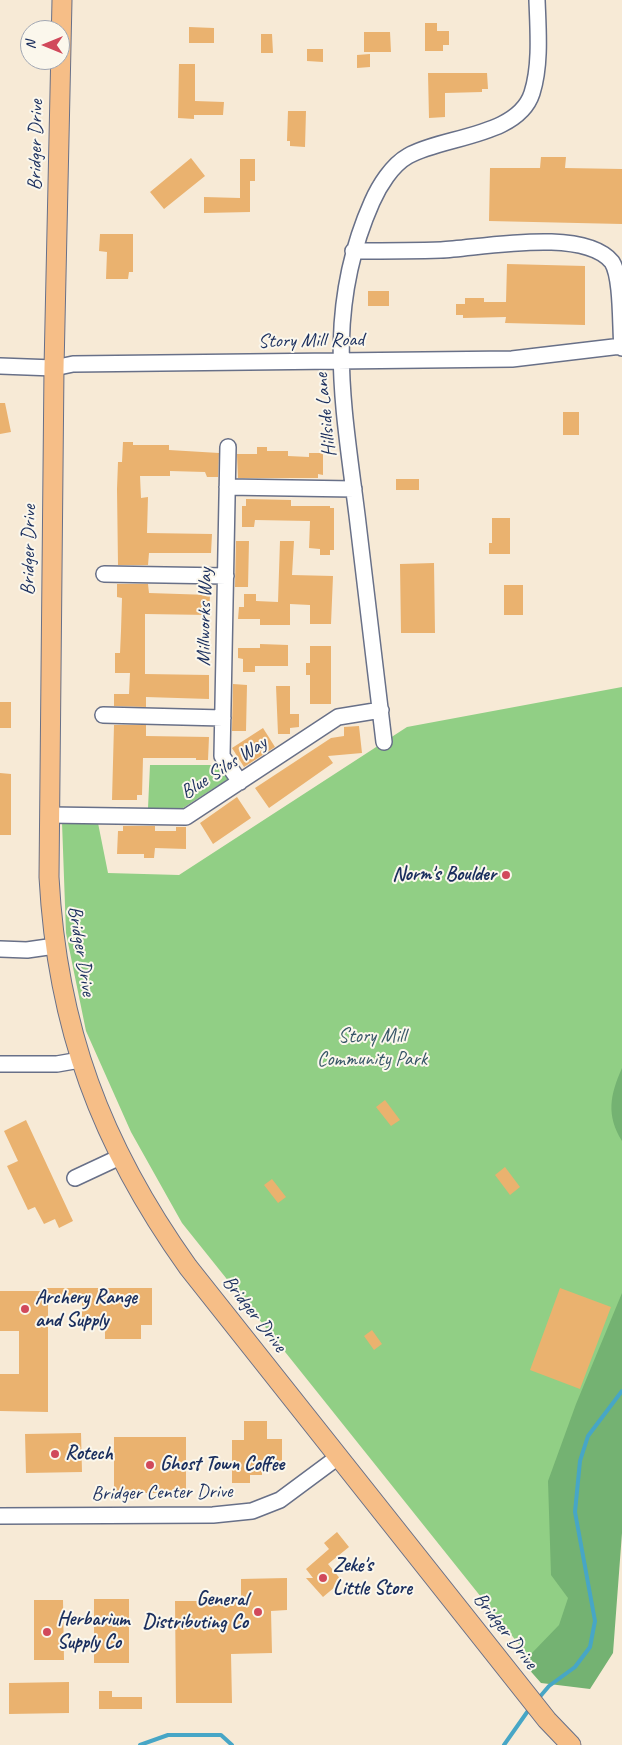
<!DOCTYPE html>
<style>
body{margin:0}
#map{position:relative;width:622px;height:1745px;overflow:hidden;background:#f7ead6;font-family:Caveat,sans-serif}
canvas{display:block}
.north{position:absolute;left:20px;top:20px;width:50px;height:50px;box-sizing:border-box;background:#fbf7ec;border:1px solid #a1a7b3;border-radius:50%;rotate:270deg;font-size:14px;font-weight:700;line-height:20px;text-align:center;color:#1b2f5e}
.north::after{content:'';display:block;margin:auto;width:18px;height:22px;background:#d1495b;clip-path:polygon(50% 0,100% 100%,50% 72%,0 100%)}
</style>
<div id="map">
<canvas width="622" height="1745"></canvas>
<div class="north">N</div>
</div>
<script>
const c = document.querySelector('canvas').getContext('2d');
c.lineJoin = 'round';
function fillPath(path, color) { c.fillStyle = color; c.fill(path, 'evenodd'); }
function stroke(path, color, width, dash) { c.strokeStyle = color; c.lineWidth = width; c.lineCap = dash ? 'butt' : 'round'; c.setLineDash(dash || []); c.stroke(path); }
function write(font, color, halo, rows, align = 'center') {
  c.font = font + ' Caveat,sans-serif'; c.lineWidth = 4; c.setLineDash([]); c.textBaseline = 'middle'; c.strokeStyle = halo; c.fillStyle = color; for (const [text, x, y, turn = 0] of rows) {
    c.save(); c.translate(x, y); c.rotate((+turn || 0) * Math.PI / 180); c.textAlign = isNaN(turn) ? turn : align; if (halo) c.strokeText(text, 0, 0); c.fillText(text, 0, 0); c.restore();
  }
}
fillPath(new Path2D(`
 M622 687V1517L541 1672 182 1223 131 1132 86 1031 66 933 62 822 98 823 108 873 179 875 407 727Z
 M150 765H218L228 779 183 808H148Z`), '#91cf85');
fillPath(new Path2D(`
 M622 1068V1141C606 1115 610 1095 622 1068Z
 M622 1293V1533L613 1653 590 1689 541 1683 526 1666 531 1654 559 1625 568 1598 551 1575 548 1481 576 1404Z`), '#74b272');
stroke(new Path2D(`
 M538 1699 549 1686 575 1667 590 1647 595 1621 575 1512 580 1461 588 1436 622 1391
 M140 1745 168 1735H221L232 1745
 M504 1745 530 1708`), '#47a6c6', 4);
fillPath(new Path2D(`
 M425 23H437V31H449V45H443V51H425Z
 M189 27 214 28V43H189Z
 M364 32H390L391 52H364Z
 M261 34H272L273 53H261Z
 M307 49H323V62L307 61Z
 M370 54V67L357 68V55Z
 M179 64H195V101L224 102 223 115H194V119L178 118Z
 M428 73H487L488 89H482V92L445 93V117L429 118Z
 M288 111H306L305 147 290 146V141H287Z
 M541 157H566L565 168 622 169V224L489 221 490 168H540Z
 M191 158 205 176 164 209 150 192Z
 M240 159H255V181H250V212L204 213V197L240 198Z
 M100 234H133V272H129L128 279H106L107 252 99 251Z
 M507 264 585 266V325L505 323 506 317 463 318V315H456V304H465V298H484V302H506Z
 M368 291H389V306H368Z
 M0 403H5L11 432 0 434Z
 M563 412H579V435H563Z
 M123 442H133V445H169V450L219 453 218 477H207L205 472 170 471V476H140L141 498 148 497 147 533 212 534 211 553H149L148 565H118L117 489 118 462H122Z
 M257 447H267V451H288V456L309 457V453H323V475L318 474V478H238L237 454H257Z
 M396 479H419V490H396Z
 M246 499 291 500V506H330V508H334V550H330V555H320V549L309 548 310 521 255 520 254 527H242V506H246Z
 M492 518H510V554H489V543H492Z
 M236 541H249L248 587H235Z
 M280 541H294L292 575 333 576 331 624H310V605L290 604V625H260V619H238L239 607H244V594H256V601L278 602Z
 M434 563 435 633H401L400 564Z
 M117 584H148L149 593 210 595 209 615 145 614V674L209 675V699L146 697V707L114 706V694H129L130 673H115V653H120L121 631 122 598 117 597Z
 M504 585H523V615H504Z
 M260 644 288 645V666H255V672H243V659L238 658V648H260Z
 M310 646H331V704H310V675H306V663H310Z
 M233 684 247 685 246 731H232Z
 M276 686H290V714H299V727L290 728V734H278Z
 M0 702H11V728H0Z
 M114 725H146V736L209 737 208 760H196V758H143L142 795H137V800H112Z
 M359 726 362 753 328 756 333 763 269 808 255 788 331 738 344 736V727Z
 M263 728 275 747 244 767 232 748Z
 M0 773 11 774V835H0Z
 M237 797 251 818 213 844 200 823Z
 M123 826H155V831H176V827H186V849L155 848 154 858H144V854H117L118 831H123Z
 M385 1100 400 1120 391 1126 376 1107Z
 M26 1120 73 1221 59 1228 55 1219 44 1224 35 1207 28 1210 7 1166 18 1161 4 1131Z
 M505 1167 520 1187 510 1195 495 1175Z
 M272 1179 286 1197 278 1203 264 1185Z
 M47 1288H152V1325H141V1339H105V1325H82V1298H48V1412L0 1411V1374H19V1331H0V1291H47Z
 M560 1288 611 1307 580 1389 530 1370Z
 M372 1330 382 1344 374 1350 364 1336Z
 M244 1421H267V1439H282V1469H262V1475H250V1483H232V1440H244Z
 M81 1433 82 1472 26 1473 25 1434Z
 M114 1437H186V1493H114Z
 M337 1532 349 1547 328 1564 342 1581 323 1597 306 1578H313L306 1569 329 1549 324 1543Z
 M287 1578V1610L271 1611 272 1653 231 1654 232 1703H176L175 1601H241V1579Z
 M94 1599H129V1663H94Z
 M34 1600H63L64 1660H34Z
 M69 1682V1713L9 1714V1683Z
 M99 1691H112V1697H142V1709H99Z`), '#eab26f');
const minor = new Path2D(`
 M353 251C383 251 412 251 441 250 482 248 583 227 612 262 622 278 620 326 622 348
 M0 366 54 368 73 364 512 359 622 346
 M228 447 222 756 240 782
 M227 487 354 489
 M104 574 226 576
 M103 715 223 718
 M384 742C375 666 366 591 357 515 343 403 324 310 372 202 379 186 392 165 408 156 443 136 518 137 532 93 541 65 538 29 537 0
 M49 815 186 817 338 717 381 710
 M0 949 27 950 55 946
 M0 1064H57L80 1060
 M75 1178 120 1157
 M0 1516 213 1515 252 1511 280 1500 338 1457`);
const major = new Path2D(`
 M62 0 54 368 49 877C57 1027 101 1145 188 1267L547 1720 571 1745`);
stroke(minor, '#687088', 18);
stroke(major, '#687088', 21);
stroke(minor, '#fff', 15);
stroke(major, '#f6be87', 19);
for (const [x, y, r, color] of [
 [506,875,5,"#d1495b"],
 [25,1309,5,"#d1495b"],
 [55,1454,5,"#d1495b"],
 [150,1465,5,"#d1495b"],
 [323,1578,5,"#d1495b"],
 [258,1612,5,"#d1495b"],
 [47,1632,5,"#d1495b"]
]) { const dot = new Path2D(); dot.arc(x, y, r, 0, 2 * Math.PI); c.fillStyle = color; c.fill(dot); stroke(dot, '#fbf7ec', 2); }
write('20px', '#1b2f5e', '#fbf7ec', [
 ["Bridger Drive",36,145,-89],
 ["Story Mill Road",311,341,-1],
 ["Hillside Lane",326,415,-96],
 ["Bridger Drive",29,550,-89],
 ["Millworks Way",205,617,-89],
 ["Blue Silos Way",224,768,-33],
 ["Bridger Drive",81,951,81],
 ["Bridger Drive",254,1314,52],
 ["Bridger Center Drive",162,1493,-1],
 ["Bridger Drive",505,1631,52]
]);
write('bold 20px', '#1b2f5e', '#fbf7ec', [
 ["Norm's Boulder",496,875,"right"],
 ["Archery Range",35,1298],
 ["and Supply",35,1321],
 ["Rotech",65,1454],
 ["Ghost Town Coffee",160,1465],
 ["Zeke's",333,1566],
 ["Little Store",333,1589],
 ["General",248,1600,"right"],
 ["Distributing Co",248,1623,"right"],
 ["Herbarium",57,1620],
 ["Supply Co",57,1643]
], 'left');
write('20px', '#385768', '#fbf7ec', [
 ["Story Mill",372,1037],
 ["Community Park",372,1060]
]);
</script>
